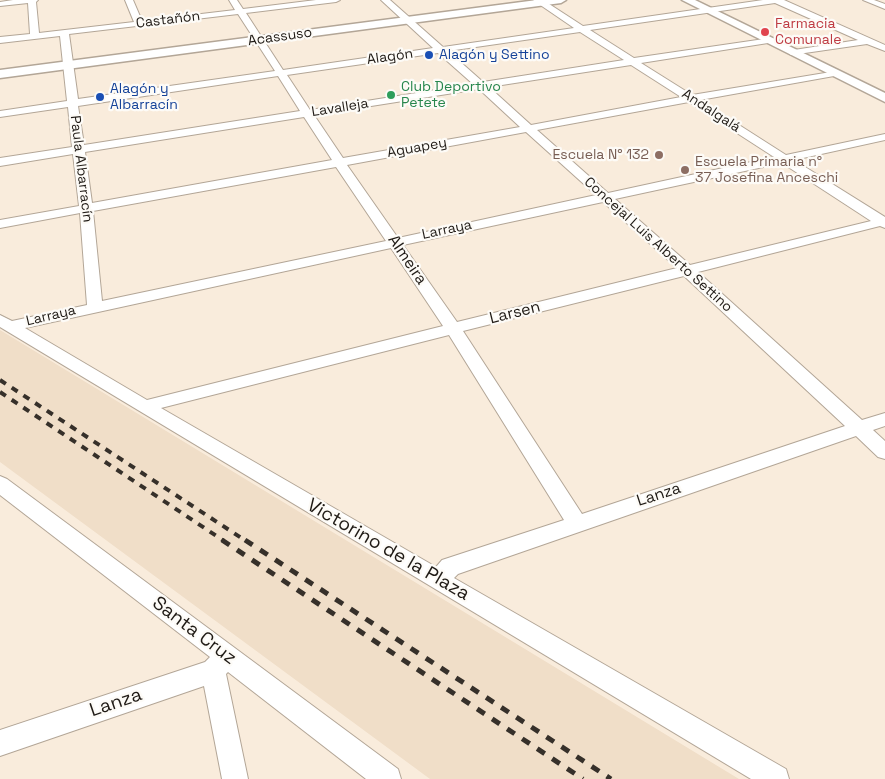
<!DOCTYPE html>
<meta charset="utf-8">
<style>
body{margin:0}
canvas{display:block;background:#f9ecdc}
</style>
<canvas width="885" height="779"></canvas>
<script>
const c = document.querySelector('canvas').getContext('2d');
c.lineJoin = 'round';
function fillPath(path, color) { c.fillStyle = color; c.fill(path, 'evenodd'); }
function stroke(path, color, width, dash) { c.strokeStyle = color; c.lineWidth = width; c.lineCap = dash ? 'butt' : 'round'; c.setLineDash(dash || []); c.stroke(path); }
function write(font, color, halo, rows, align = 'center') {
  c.font = font + ' "Space Grotesk",sans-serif'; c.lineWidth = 4.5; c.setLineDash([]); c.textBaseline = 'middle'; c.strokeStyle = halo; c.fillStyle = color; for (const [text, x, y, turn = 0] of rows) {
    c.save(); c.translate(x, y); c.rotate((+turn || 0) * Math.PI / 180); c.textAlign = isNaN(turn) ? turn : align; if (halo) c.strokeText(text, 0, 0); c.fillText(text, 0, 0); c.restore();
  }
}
fillPath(new Path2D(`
 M0 330 739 779H430L0 462Z`), '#f0dec8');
const minor = new Path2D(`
 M13 0H38L36 2 39 33 134 22 125 0H133L142 21 235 10 229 0H237L243 9 316 0H340L336 2 246 13 283 70 433 48 381 0H390L443 47 574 28 533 0H543L583 26 763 0H784L885 45V51L867 44 791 55 789 53 794 50 858 40 775 3 590 30 634 58 771 38 773 40 768 43 641 63 692 95 837 71V75L834 76 700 100 786 155 885 134V140L794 160 885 217V228L880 226 698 272 862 420 885 413V426L873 430 885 441V459L878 457 856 436 458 574 454 578 786 769 789 779H751L0 327V315L12 321 87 305 80 213 0 228V220L79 206 73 154 0 166V158L72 147 68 107 0 117V111L67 101 60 36 0 43V37L30 34 28 3 0 6V2ZM238 14 275 71 78 99 69 34ZM580 32 624 60 483 82 448 51ZM438 53 473 84 310 110 287 75ZM631 65 681 97 531 125 489 87ZM278 76 300 111 84 145 78 106ZM479 89 520 127 343 158 314 115ZM689 102 774 157 608 193 537 130ZM304 117 332 160 92 203 85 152ZM526 132 596 195 398 238 347 165ZM782 163 871 221 690 265 615 199ZM336 167 386 241 102 301 93 211ZM603 202 677 268 457 322 403 245ZM391 248 443 326 147 400 25 328ZM684 276 845 426 582 514 463 331ZM449 335 564 520 442 560 436 567 161 408Z
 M863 0H874L885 4V9Z
 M0 476 7 479 398 769 401 779H366L228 672 226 674 248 779H222L204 686 0 756V730L205 662 210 657 0 495Z`);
const tertiary = new Path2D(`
 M537 0H566L561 3 0 78V70Z
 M682 0H695L885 93V102Z`);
stroke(minor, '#b3a697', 2);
stroke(tertiary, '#b3a697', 3);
fillPath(minor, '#fff');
fillPath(tertiary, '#fff');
stroke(new Path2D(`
 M0 380 246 541
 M0 392 224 541`), '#36302a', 4, [7, 7]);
stroke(new Path2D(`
 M222 540 583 779
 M245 540 611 779`), '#36302a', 5, [9, 9]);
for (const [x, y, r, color] of [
 [765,32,5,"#e0444e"],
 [429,55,5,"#1a4fb4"],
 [391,95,5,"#2e9e5b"],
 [100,97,5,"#1a4fb4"],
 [659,155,5,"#8d6e63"],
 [685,170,5,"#8d6e63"]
]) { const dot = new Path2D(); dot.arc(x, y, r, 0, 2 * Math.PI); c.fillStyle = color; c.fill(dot); stroke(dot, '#fdfbf7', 2); }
write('14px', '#1f1a15', '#fdfbf7', [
 ["Castañón",168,20,-7],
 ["Acassuso",280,37,-8],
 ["Alagón",390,57,-8],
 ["Lavalleja",340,108,-9],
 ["Andalgalá",711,111,33],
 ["Aguapey",417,148,-10],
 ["Paula Albarracín",81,169,83],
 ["Larraya",447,230,-12],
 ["Concejal Luis Alberto Settino",658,245,42],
 ["Larraya",51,316,-13]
]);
write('14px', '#be3a42', '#fdfbf7', [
 ["Farmacia",775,24],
 ["Comunale",775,40]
], 'left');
write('14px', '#164399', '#fdfbf7', [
 ["Alagón y Settino",439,55],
 ["Alagón y",110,89],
 ["Albarracín",110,105]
], 'left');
write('14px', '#27864d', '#fdfbf7', [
 ["Club Deportivo",401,87],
 ["Petete",401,103]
], 'left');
write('14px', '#785e54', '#fdfbf7', [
 ["Escuela N° 132",649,155],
 ["Escuela Primaria n°",695,162,"left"],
 ["37 Josefina Anceschi",695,178,"left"]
], 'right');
write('16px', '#1f1a15', '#fdfbf7', [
 ["Almeira",407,260,56],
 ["Larsen",515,313,-14],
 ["Lanza",659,495,-18]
]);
write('19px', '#1f1a15', '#fdfbf7', [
 ["Victorino de la Plaza",388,550,30],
 ["Santa Cruz",194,631,37],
 ["Lanza",116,703,-19]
]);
</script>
